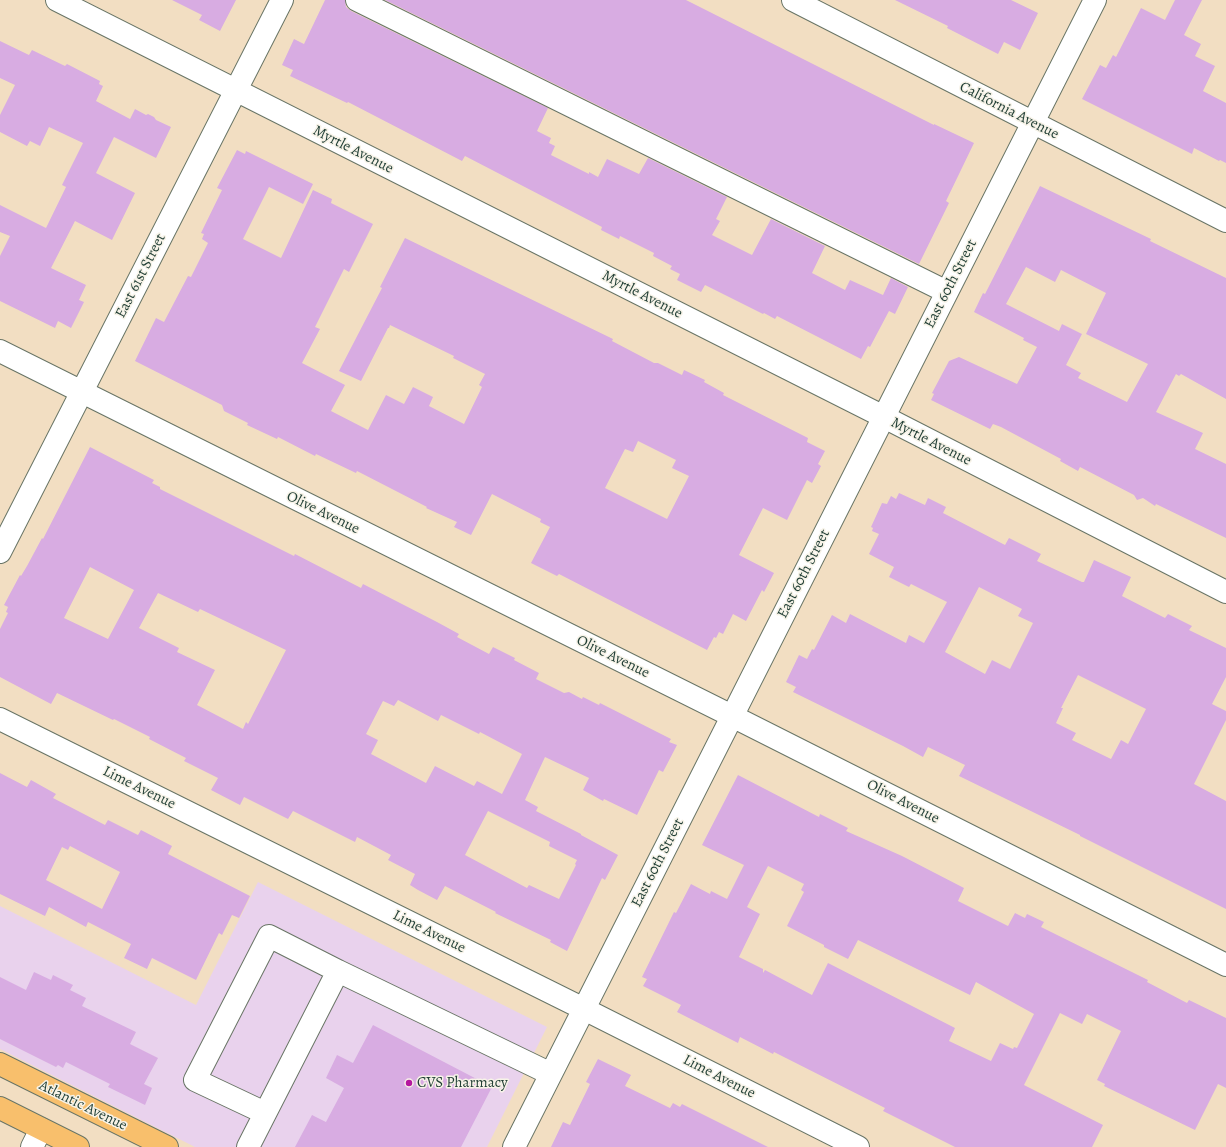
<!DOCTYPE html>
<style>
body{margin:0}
canvas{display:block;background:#f2dec2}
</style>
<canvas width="1226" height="1147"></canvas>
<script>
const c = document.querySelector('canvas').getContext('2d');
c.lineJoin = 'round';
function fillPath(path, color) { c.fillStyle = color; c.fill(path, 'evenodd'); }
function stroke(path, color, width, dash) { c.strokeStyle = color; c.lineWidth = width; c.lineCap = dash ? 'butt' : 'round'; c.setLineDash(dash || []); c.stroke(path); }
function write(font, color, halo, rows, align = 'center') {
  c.font = font + ' Alegreya,serif'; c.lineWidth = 3; c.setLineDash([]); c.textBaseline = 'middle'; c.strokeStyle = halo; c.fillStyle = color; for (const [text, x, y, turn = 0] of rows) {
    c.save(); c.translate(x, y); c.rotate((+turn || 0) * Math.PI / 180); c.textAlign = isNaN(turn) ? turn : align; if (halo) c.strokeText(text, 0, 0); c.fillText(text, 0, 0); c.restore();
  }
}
fillPath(new Path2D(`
 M258 882 547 1027 487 1147H195L0 1049V906L196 1005Z`), '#e9d2ed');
fillPath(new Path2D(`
 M172 0H236L220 31 199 20 202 15Z
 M325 0H345L346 7 351 11 548 108 537 131 551 138 549 143 555 146 551 155 589 174V172L598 177 607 159 639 174 648 158 727 197 716 219 720 221 712 235 752 255 771 219 825 246 812 273 845 290 850 280 883 295 891 278 908 287 895 314 889 311 870 347 868 346 861 359 777 316 775 319 764 313 763 314 705 285 701 292 677 280 680 274 670 269 672 266 653 256 654 253 620 236 619 239 601 230 602 227 465 156 462 161 348 102 347 103 290 76 293 70 282 65 294 39 304 44Z
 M385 0H686L934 125V124L974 143 946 201 949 203 919 264Z
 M895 0H1011L1038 13 1020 50 1004 42 998 54 947 28 948 26Z
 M1175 0H1202L1184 35 1201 44 1195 56 1215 66 1203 91 1226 103V163L1220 160 1219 161 1194 148 1192 154 1082 99 1100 65 1106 68 1113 55 1116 57 1141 8 1165 20Z
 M0 41 29 55 32 50 65 66 67 64 100 81 99 84 103 86 96 101 130 119 135 109 146 115 148 114 154 117 156 120 171 127 156 158 114 137 96 173 135 193 112 240 75 221 51 268 86 285 79 300 84 302 71 328 58 321 55 328 0 301V256L10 236 0 232V205L46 228 66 187 62 185 83 143 49 127 40 146 30 141 27 146 0 132V115L15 85 0 78Z
 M237 150 245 154 246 151 313 184 303 204 269 187 243 239 281 258 313 190 332 199 331 203 373 224 349 272 344 269 315 327 320 329 302 363 345 385 331 411 368 430 386 395 404 404 413 387 433 397 429 406 464 424 482 387 479 385 485 374 453 358 454 356 390 325 389 328H388L361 381 339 371 382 288 380 287 405 238 613 339 612 341 654 363H658L682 375 684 370 705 380 704 382 724 393 723 395 808 438 807 442 825 451 818 464 821 466 812 483 807 480 787 520 763 508 739 555 774 573 764 592 762 590 746 621 733 614 723 634 719 632 716 638 714 637 707 650 559 574 557 576 531 563 550 527 540 522 541 519 492 494 471 535 454 527 457 522 426 508 427 507 357 471 356 473 316 454 315 456 278 437 277 439 247 425 248 423 224 411 222 405 135 361 156 318 164 322 188 276 191 277 208 243 202 239 204 234 201 233 222 190 217 188ZM638 441 676 460 672 468 689 476 667 519 605 488 625 449 633 452Z
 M1040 186 1151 239 1150 241 1226 278V399L1181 374 1179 376 1176 374 1156 412 1203 433 1195 449 1226 464V538L1156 504 1155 506 1143 498 1137 500 1134 495 1080 467 1078 471 1060 461 1061 459 1001 427 993 424 990 429 931 400 934 394 932 393 949 361 959 357 1017 384 1037 347 1023 340 1024 338 974 312 983 293 985 294ZM1026 267 1055 282 1061 270 1106 293 1086 334 1148 364 1127 402 1078 378 1081 373 1066 365 1082 334 1062 324 1059 331 1006 304Z
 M90 447 154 480 152 483 160 487V489L294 556 295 554 361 588 363 584 437 622 459 634 457 637 489 654 493 647 515 658 514 660 539 673 536 679 564 693 569 692 582 699 583 697 599 705 600 703 671 739 669 742 677 745 663 772 659 770 637 815 604 799 603 801 583 790 589 778 545 757 525 800 538 807 536 811 581 834V835L618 855 605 880 602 878 567 951 550 942 551 940 495 913 496 912 445 886 437 900 418 890 410 885 415 874 388 860 391 855 357 837 355 842 293 811 288 819 244 797 240 805 211 790 218 778 184 761 186 758 149 739 150 737 114 719 113 720 57 693 51 704 0 677V629L8 613 6 612 8 607 4 605 20 575 21 576 27 566 42 538 43 539ZM90 567 134 590 108 639 64 618ZM158 593 198 612 200 609 286 650 248 724 246 722 243 729 197 705 215 670 177 652 179 648 139 628ZM398 700 438 721 441 715 479 734 480 732 522 754 502 794 477 781 474 786 435 766 426 783 373 755 371 754 378 740 366 734 383 701 394 706ZM488 811 550 842 549 846 577 860 575 864 576 865 559 899 529 885 527 888 465 855Z
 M899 493 925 505 928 498 946 507 943 513 1005 545 1009 538 1041 554 1037 561 1082 582H1084L1094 560 1131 577 1122 596 1165 618 1168 614 1192 626 1189 630 1226 648V677L1212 704 1226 711V720L1194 784 1226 801V909L1080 836V835L959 776 965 765 928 747 923 757 903 746 793 692 796 687 786 682 799 655 807 659 812 649 814 650 832 615 846 623 850 614 906 643 909 635 924 643 947 602 911 584 909 587 889 577 894 567 869 554 879 534 872 531 873 528 871 527 882 503 887 504 891 496 896 499ZM979 587 1022 609 1018 616 1033 623 1010 669 992 660 985 674 945 652ZM1078 675 1146 709 1128 744 1121 740 1111 759 1072 740 1076 733 1056 723 1063 708H1061Z
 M0 773 27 787 31 780 56 794 53 798 105 825 108 820 138 835 141 830 172 846 168 854 250 896 239 918 232 915 222 935 219 933 196 980 152 958 147 969 124 958 131 944 88 922 86 927 49 907 45 916 0 894ZM70 846 120 872 102 909 46 880 62 847 68 850Z
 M738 775 819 817 820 814 848 828 846 831 902 856 964 888 958 901 1008 926 1015 913 1025 918 1027 914 1044 922 1041 927 1148 980 1147 982 1187 1003 1189 1000 1226 1018V1088L1218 1084 1195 1130 1104 1086 1105 1084 1097 1080 1121 1031 1087 1014 1082 1024 1060 1013 1024 1085 1103 1125 1092 1147H955L883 1111 885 1108 774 1052 773 1054 740 1037 738 1043 677 1012 681 1005 643 986 647 979 642 977 674 912 676 913 691 884 710 894 711 891 727 899 744 865 702 845ZM768 866 804 884 801 890 804 892 787 926 824 945V947L848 959 858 940 970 995 976 982 1034 1014 1017 1048 1014 1047 1013 1049 1000 1043 991 1061 949 1041 955 1028 828 963 812 995 765 970 763 973V969L739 957 760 914 747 907Z
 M34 972 51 980 53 975 73 985 70 990 86 998 82 1006 136 1032 130 1044 158 1058 144 1084 152 1088 145 1105 108 1087 110 1084 66 1062 63 1068 58 1065 56 1067 0 1039V977L26 990Z
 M373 1025 492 1087 461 1147H295L312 1115 326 1122 344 1088 326 1078 337 1055 353 1063Z
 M598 1059 631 1075 625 1086 670 1108 673 1103 680 1107 682 1104 768 1147H551L563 1122 570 1125 590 1084 586 1082Z`), '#d8ace2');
const minor = new Path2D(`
 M57 0 884 417 1226 592
 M357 0 947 292
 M793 0 1226 221
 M0 351 732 716 1226 965
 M0 552 282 0
 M0 719 584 1009 858 1147
 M265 1113 195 1080 269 936 338 971
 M32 1147 41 1129
 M248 1147 338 971 551 1074
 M514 1147 1095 0`);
const major = new Path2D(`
 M0 1064 167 1147
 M0 1108 78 1147`);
stroke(minor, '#697566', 24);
stroke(major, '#697566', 24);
stroke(minor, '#fff', 22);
stroke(major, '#f8bf6c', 22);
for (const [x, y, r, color] of [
 [409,1083,4,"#b5179e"]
]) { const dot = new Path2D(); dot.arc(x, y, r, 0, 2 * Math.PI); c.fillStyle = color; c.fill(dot); stroke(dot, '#f7f3e8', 1.5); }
write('15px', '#1f3d34', '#f7f3e8', [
 ["California Avenue",1009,111,27],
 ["Myrtle Avenue",353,150,27],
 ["East 61st Street",141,276,-63],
 ["East 60th Street",951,284,-63],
 ["Myrtle Avenue",642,295,27],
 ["Myrtle Avenue",931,442,27],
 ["Olive Avenue",323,513,26],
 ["East 60th Street",804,574,-63],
 ["Olive Avenue",613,657,26],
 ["Lime Avenue",139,788,26],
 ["Olive Avenue",903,802,27],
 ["East 60th Street",658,863,-63],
 ["Lime Avenue",429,932,26],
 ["Lime Avenue",719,1077,27],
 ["Atlantic Avenue",83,1106,26]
]);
write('15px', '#1f3d34', '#f7f3e8', [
 ["CVS Pharmacy",417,1083]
], 'left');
</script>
